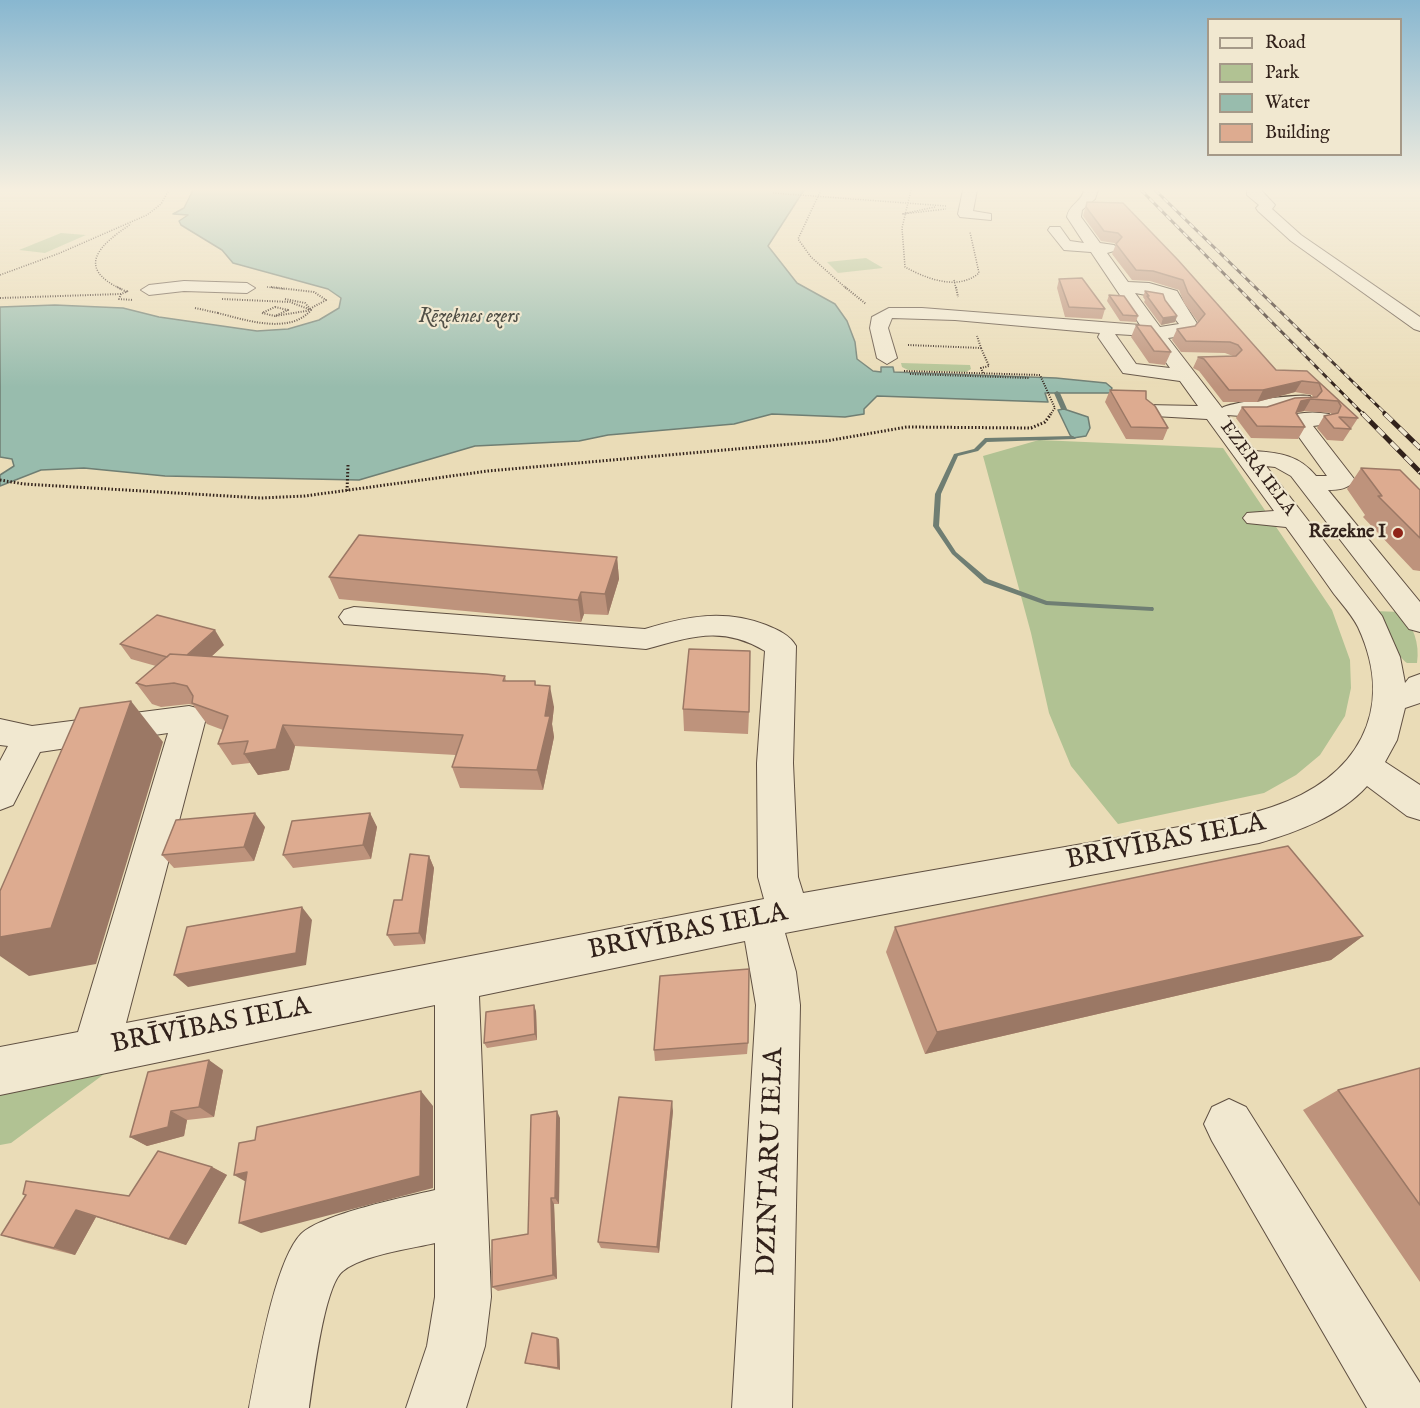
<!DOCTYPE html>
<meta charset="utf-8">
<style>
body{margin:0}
#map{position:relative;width:1420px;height:1408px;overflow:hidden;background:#eadcb7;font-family:"IM FELL English",serif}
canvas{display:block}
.legend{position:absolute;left:1207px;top:18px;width:195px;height:138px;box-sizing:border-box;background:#f1e8d0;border:2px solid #a59988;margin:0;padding:8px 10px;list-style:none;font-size:18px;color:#32221b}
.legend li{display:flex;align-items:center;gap:12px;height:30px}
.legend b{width:30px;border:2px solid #a59988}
</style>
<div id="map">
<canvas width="1420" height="1408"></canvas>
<ul class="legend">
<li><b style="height:8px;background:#f1e8d0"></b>Road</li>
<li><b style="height:16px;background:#b1c293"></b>Park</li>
<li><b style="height:16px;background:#98bcad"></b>Water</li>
<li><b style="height:16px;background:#ddab90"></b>Building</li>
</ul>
</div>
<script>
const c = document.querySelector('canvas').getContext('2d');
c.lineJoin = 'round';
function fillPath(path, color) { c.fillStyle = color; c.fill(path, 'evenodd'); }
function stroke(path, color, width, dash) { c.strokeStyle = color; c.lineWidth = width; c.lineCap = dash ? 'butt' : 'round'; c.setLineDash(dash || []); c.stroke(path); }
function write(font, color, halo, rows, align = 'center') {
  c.font = font + ' "IM FELL English",serif'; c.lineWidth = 4.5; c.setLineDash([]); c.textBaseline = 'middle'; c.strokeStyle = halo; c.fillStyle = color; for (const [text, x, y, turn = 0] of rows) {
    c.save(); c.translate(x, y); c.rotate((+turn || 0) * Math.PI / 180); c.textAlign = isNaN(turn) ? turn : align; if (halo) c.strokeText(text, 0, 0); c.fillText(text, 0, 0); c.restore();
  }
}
fillPath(new Path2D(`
 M61 233 86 235 45 253 19 250Z
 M866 258 883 268 838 273 827 262Z
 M901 363 970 365 971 369 966 372 908 370 902 367Z
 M1039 440 1223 448 1332 610 1350 660 1351 688 1345 716 1320 755 1296 775 1264 793 1118 824 1071 766 1049 713 1031 633 983 456Z
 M1374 611 1401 612C1413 626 1420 643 1417 663H1407C1397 657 1382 623 1374 611Z
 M115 1066 11 1143 0 1145V1092Z`), '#b1c293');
const water = new Path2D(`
 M193 190H804L768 246 797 283 835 304 847 321 855 342 857 359 873 371 881 372V367H893L894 372 1056 378 1106 383 1112 388 1110 393H1045L1048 402 877 396 864 409V414L845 417 772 414 734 424 608 435 579 441 475 446 359 480 165 476 84 468 41 470 0 486V475L14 466 12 459 0 457V307L55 305 123 308 159 317 257 331 288 329 319 320 339 308 341 298 328 289 233 263 222 250 181 225 179 221 188 215 173 214 184 208Z
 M1064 409 1088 417 1090 428 1086 436 1073 438 1070 435 1058 410Z`);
fillPath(water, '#98bcad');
stroke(water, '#6f7e73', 1.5);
fillPath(new Path2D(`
 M1057 391 1060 393 1067 409 1066 410 1061 409 1054 393Z
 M1073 436 1076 438 1075 439 987 442 978 451 958 456 941 494 939 526 956 552 988 579 1047 601 1150 607H1153L1154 609 1153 611 1046 605 984 583 952 554 933 526 935 494 954 454 974 449 985 438Z`), '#6f7e73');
const minor = new Path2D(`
 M963 190H977L973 211 991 214V220L960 217 958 214Z
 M1084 190H1098L1095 199 1082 210 1081 217 1100 243 1114 245 1117 248 1114 251 1107 253 1128 282 1149 283 1177 291C1184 303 1190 313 1198 325L1190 335 1168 338 1222 408C1229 402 1298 394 1310 396L1313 401 1310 406 1302 407 1241 416 1227 415 1255 451C1280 453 1299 455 1316 476H1327L1291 426 1296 414C1307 412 1318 412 1329 414L1332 419 1329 424 1313 426 1355 480C1349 489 1338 490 1328 490L1420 602V632L1409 629 1291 476 1275 467 1266 466 1382 616 1400 657 1405 683 1409 678 1420 674V703L1405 708 1397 740 1385 762 1420 785V820L1407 816 1367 786C1340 816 1297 832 1259 843L785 933 796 972 800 1005 792 1408H732L756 1005 745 941 479 996 491 1297 485 1346 466 1408H406L427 1346 435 1297V1243C409 1249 363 1255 343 1271 324 1285 313 1381 309 1408H249C257 1368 274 1262 301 1234 322 1214 405 1197 435 1190V1005L0 1095V1047L78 1032 168 733 40 752 13 805 0 810V761L8 746 0 745V719L32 726 189 706 201 709 206 718 126 1023 764 899 758 877 757 763 765 651C722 625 691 637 646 649L344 624 339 617 344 610 354 607 645 629C686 616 725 609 766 625 778 630 790 635 796 646L793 763 798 877 803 893 1219 820C1237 816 1255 813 1272 807 1357 779 1397 711 1358 627 1352 615 1342 604 1334 594 1318 571 1302 549 1286 527L1247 523 1243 518 1247 513 1274 511 1207 419 1154 416 1146 415 1143 410 1146 405 1198 406 1180 381 1123 373 1098 337 1100 333 955 320 892 318 888 328 897 358 887 364 877 358 870 328 872 317 889 308H922L1140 325 1091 252 1064 250 1048 230 1050 227H1060L1070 241 1084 243 1067 217C1069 204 1082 202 1084 190ZM1135 293 1163 298 1164 305 1179 324 1160 327ZM1115 334 1147 336 1170 368 1136 364Z
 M1247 190H1261L1275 205 1272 209 1301 235 1420 317V331L1414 329 1291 241 1258 211 1256 208 1259 205 1247 195Z
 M184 281 247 283 255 288 247 293 184 291 149 295 141 290 149 285Z
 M1229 1099 1246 1107 1420 1383V1408H1367L1212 1141 1204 1124 1212 1107Z`);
stroke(minor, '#605042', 2);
stroke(new Path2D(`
 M821 190 798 239 811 257 847 289
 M911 190 902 228 905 267C927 279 958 291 979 273L970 232
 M773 193 946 206
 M935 207 902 214 946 209
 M0 275 60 253 147 215 161 204 169 190
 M954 280 956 289
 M267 287 285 289
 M121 289C74 267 101 244 131 224`), '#32221b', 1.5, [1, 1.5]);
stroke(new Path2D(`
 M117 287 127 292
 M271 287 314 292 326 300 306 311 275 316
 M845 287 866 304
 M956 287 958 297
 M128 291 121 294 119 299 133 300
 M0 298 121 294
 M285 299 305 303 311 310
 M275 307 288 310 275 316 262 313Z
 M195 308 218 313
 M908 345 981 348 977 336
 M981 348 989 366 981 368 983 373
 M904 371 1040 375 1055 408 1050 415
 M910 374 1029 378`), '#32221b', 2, [1, 1.5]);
stroke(new Path2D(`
 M0 480 24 484 261 498 305 496 488 471 826 441 907 427 1031 428 1045 422 1051 414
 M347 491 348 465`), '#32221b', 3, [1.5, 2]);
fillPath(minor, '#f1e8d0');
const railFar1 = new Path2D(`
 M1141 190 1364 415
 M1155 190 1387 415`);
const rail = new Path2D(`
 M1363 414 1420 472
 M1385 414 1420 448`);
stroke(railFar1, '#32221b', 3);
stroke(rail, '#32221b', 5);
stroke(railFar1, '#f1e8d0', 2, [6]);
stroke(rail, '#f1e8d0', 4, [10]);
stroke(new Path2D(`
 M218 313C245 320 290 335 311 310L290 302 222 299`), '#32221b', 2, [1, 1.5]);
fillPath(new Path2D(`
 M1087 202 1123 203 1276 370 1307 371 1358 418 1343 441 1327 440 1317 428 1324 416 1332 415 1331 413 1304 411 1296 413 1305 427 1298 439 1251 438 1236 418 1242 407H1267L1313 397 1312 395 1295 392 1257 402H1223L1199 371 1193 368 1198 357 1233 356 1225 353 1181 352 1172 340 1177 329 1195 326 1198 322 1184 303 1179 290 1150 281 1132 280 1112 254 1116 244 1114 243 1101 241 1083 216Z
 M1059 279 1105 309 1102 319 1065 317 1057 288Z
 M1145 291 1165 300 1177 316 1175 322 1161 325 1144 302 1145 300 1143 297Z
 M1109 295 1138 316 1136 322 1120 321 1107 301Z
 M1136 325 1171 352 1165 365 1149 363 1131 337Z
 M1110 390 1146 399 1168 428 1163 440 1126 439 1105 402Z
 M1361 468 1420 490V571L1413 570 1363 517 1365 515 1347 489Z
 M617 557 619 579 608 615 584 614 581 622 339 599 329 577Z
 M120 644 224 645 211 657 505 676 506 681H535L536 685 554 707 552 724 554 737 543 790 460 788 452 767 456 755 295 746 289 770 258 775 250 763 232 765 218 744 223 730 207 724 193 705 189 704 161 707 152 704 136 683 156 666 131 659Z
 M683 709 749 712 748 734 684 731Z
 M370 813 377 827 371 859 293 868 283 855Z
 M265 827 254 861 174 868 162 855Z
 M429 856 434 868 425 944 394 946 387 935 402 900Z
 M895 927 1363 936 1331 960 925 1054 886 952Z
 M536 1011 537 1040 487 1048 484 1043Z
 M748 1043 747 1054 655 1061 654 1050Z
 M1420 1068V1282L1303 1110 1338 1090Z
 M223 1070 214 1117 187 1120 184 1136 147 1146 130 1137Z
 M673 1111 659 1253 601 1248 598 1242Z
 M560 1118 559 1204H554L557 1279 498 1291 492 1287 528 1234Z
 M212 1167 227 1175 186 1245 96 1217 75 1255 23 1242 1 1235 129 1196Z
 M557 1338 559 1339 560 1370 529 1364 525 1363Z`), '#be937c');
fillPath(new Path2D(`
 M1177 316 1175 322 1161 325 1163 318Z
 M1302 381 1295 392 1257 402 1263 390Z
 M1311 399 1304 411 1294 413 1301 401Z
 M617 557 619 579 608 615 605 594Z
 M581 592 584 614 581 622 578 600Z
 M215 630 224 645 191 675 181 661Z
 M550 686 554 707 552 724 554 737 543 790 537 770Z
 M131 701 163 742 96 964 29 976 0 956V937Z
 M283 725 295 746 289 770 258 775 244 754Z
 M255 813 265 827 254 861 244 847Z
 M370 813 377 827 371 859 363 845Z
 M429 856 434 868 425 944 419 933Z
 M302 907 312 920 306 965 188 987 174 975Z
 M1363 936 1331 960 925 1054 937 1032Z
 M534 1005 536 1011 537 1040 535 1034Z
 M209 1060 223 1070 214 1117 199 1107Z
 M421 1091 433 1106V1188L261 1233 239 1223Z
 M672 1101 673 1111 659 1253 657 1247Z
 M171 1111 187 1120 184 1136 147 1146 130 1137Z
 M557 1111 560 1118 559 1204 555 1198Z
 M212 1167 227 1175 186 1245 169 1239Z
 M247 1172 255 1187 234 1175Z
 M551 1198 554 1204 557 1279 553 1275Z
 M76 1210 96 1217 75 1255 54 1248Z
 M557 1338 559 1339 560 1370 558 1368Z`), '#9b7865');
const building = new Path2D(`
 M1087 202 1123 203 1178 260 1276 370 1307 371 1358 418 1339 417 1351 429 1334 428 1324 416 1338 413 1341 406 1338 401 1311 399 1301 401 1296 413 1305 427 1257 426 1242 407H1267L1295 398 1317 397 1322 391 1319 383 1302 381 1263 390H1229L1204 359 1198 357 1236 356 1242 350 1238 345 1230 342 1186 341 1177 329 1195 326 1205 314 1188 293 1183 280 1153 271 1136 270 1116 244 1122 237 1118 233 1104 231 1086 207Z
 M1082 278 1105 309 1069 307 1059 279Z
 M1145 291 1163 294 1165 300 1177 316 1163 318 1147 296H1149Z
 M1109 295 1124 296 1138 316 1123 315Z
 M1136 325 1151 326 1171 352 1154 351Z
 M1110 390 1146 391V399L1155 406 1168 428 1131 427Z
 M1361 468 1400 470 1420 490V538L1378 496H1382Z
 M359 535 617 557 605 594 581 592 578 600 329 577Z
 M157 615 215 630 187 655 170 654 167 657 120 644Z
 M689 649 750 651 749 712 683 709Z
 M170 654 486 674 505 676 503 681H535V685L550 686 545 716H550L537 770 452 767 463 735 283 725 276 749 244 754 248 741 218 744 228 716 192 703 193 696 187 686 174 683 146 686 136 683Z
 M131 701 51 928 0 937V891L80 708Z
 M255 813 244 847 162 855 176 820Z
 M370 813 363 845 283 855 292 821Z
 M1288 846 1363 936 937 1032 895 927Z
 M410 854 429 856 419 933 387 935 394 900H402Z
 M302 907 296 953 174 975 187 927Z
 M749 969 748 1043 654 1050 660 976Z
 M534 1005 535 1034 484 1043 486 1012Z
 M209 1060 199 1107 171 1111 168 1127 130 1137 148 1072Z
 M1420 1068V1205L1338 1090Z
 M421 1091 420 1176 239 1223 247 1172 234 1175 239 1143 255 1140 257 1127Z
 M619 1097 672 1101 657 1247 598 1242Z
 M557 1111 555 1198H551L553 1275 492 1287V1240L528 1234 531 1115Z
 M158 1151 212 1167 169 1239 76 1210 54 1248 1 1235 26 1195 23 1194 26 1181 129 1196Z
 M532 1333 557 1338 558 1368 525 1363Z`);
fillPath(building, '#ddab90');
stroke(building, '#9b7865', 1.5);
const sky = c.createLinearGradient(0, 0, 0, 387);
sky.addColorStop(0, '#88b7d0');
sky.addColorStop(0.49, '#f6efdf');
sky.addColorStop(1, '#f6efdf00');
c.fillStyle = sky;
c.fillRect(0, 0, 1420, 387);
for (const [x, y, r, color] of [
 [1398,533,6,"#8f2418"]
]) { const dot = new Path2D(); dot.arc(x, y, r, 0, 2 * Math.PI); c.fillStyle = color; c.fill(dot); stroke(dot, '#f1e8d0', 2); }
write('18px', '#32221b', '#f1e8d0', [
 ["EZERA IELA",1257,469,53]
]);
write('bold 18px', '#32221b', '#f1e8d0', [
 ["Rēzekne I",1386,533]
], 'right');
write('italic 20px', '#515047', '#f1e8d0', [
 ["Rēzeknes ezers",469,318]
]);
write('27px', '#32221b', '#f1e8d0', [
 ["BRĪVĪBAS IELA",1166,843,-11],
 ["BRĪVĪBAS IELA",688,933,-11],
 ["BRĪVĪBAS IELA",211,1027,-11],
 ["DZINTARU IELA",772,1162,-88]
]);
</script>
